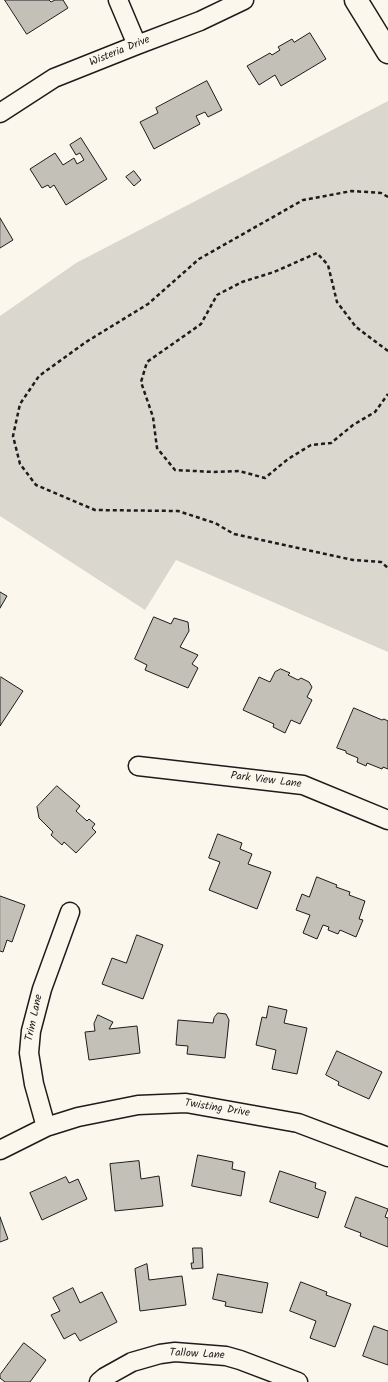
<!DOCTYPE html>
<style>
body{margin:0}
canvas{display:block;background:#fbf7ec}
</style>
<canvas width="388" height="1382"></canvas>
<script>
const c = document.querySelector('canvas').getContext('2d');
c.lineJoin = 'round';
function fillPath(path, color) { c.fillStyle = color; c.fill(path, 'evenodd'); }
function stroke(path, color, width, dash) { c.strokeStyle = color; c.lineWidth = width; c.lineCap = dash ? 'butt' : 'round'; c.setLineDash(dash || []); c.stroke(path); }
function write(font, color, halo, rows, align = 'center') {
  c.font = font + ' Kalam,sans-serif'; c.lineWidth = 4; c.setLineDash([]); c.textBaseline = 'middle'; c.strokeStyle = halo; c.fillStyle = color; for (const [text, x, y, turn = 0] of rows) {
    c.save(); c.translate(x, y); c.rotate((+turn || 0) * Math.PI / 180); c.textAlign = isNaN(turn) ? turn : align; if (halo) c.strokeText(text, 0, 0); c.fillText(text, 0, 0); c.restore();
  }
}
fillPath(new Path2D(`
 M388 101V652L176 560 145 610 0 516V316L76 263Z`), '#dad7ce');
const building = new Path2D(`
 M5 0H49L51 2 55 0H63L68 8 27 34Z
 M310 33 326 59 281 86 275 75 259 85 247 66 270 53 272 55 280 50 278 47 292 39 294 42Z
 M207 81 222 110 208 117 205 112 196 116 200 124 154 149 140 122 158 113 156 108Z
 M81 138 107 179 66 205 54 185 50 188 48 185 42 188 30 169 55 153 63 165 74 158 77 164 84 160 80 153 76 155 70 145Z
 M134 171 141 180 134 186 126 177Z
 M0 218 13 240 0 248Z
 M0 592 7 596 0 608Z
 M154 617 171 624 174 618 188 622 189 631 180 647 198 655 192 664 198 668 188 688 145 670 147 665 135 659Z
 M281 669 290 673 288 675 298 680 301 678 309 682 312 687 307 697 312 700 300 724 291 720 285 733 273 727 274 724 243 710 259 677 270 682 275 672Z
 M1 677 23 691 0 726V678Z
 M354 708 382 720 384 719 388 721V769L383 767 382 769 367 763 366 766 357 762 358 758 346 753V751L337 748Z
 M57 786 80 806 76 811 87 821 89 819 95 824 92 828 96 832 76 853 64 842 62 845 51 835 53 832 39 818 37 807Z
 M218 834 242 843 240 849 252 854 248 864 271 872 257 909 209 890 220 862 209 858Z
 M317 877 337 885 336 887 350 892 349 895 365 901 359 919 363 920 356 937 340 930 338 934 328 930 329 927 323 925 317 939 303 933 310 915 296 910 302 894 309 897Z
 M0 896 25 905 12 942 7 940 3 952 0 951Z
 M137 935 163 945 143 999 102 984 112 958 126 963Z
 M269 1006 287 1010 284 1023 307 1028 297 1074 272 1069 276 1050 256 1045 262 1017 266 1018Z
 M218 1013 226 1014 229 1020 225 1058 187 1054 188 1046 176 1045 178 1020 213 1023 214 1018Z
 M98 1015 113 1022 109 1029 137 1026 140 1053 89 1060 85 1032 95 1031 94 1024Z
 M337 1051 382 1072 369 1099 338 1085 339 1082 326 1075Z
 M198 1155 233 1162 232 1169 245 1172 241 1196 192 1186Z
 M139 1161 141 1179 159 1176 163 1206 115 1211 110 1164Z
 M280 1171 316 1183 315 1188 326 1192 318 1218 270 1202Z
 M66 1177 69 1183 78 1179 87 1199 42 1220 30 1193Z
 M356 1197 388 1209 385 1217 388 1218V1247L360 1236 361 1233 345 1227Z
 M0 1217 8 1239 0 1242Z
 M193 1248H202L203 1268 192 1269 191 1263H193Z
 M147 1264 149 1280 182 1276 186 1305 140 1311 135 1269Z
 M218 1274 268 1283 262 1313 225 1306 226 1302 213 1299Z
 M301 1282 327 1292 326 1295 351 1304 335 1347 310 1338 316 1321 290 1311Z
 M73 1288 80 1303 102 1292 117 1322 80 1341 75 1333 64 1339 51 1315 60 1311 53 1298Z
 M374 1326 388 1331V1365L363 1356Z
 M24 1343 46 1360 30 1382H5L0 1378V1375Z`);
fillPath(building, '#c3c0b8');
stroke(building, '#1c1c1c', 1);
const minor = new Path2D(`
 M118 0 137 45
 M0 113 54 78 137 45 200 21 244 0
 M138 766 303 785 388 820
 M46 1127 34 1084 29 1053 31 1031 42 989 70 912
 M0 1150 46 1127 78 1117 138 1105 186 1103 298 1123 388 1157
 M99 1382 105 1377 132 1362 160 1354 175 1352 226 1356 240 1360 298 1382`);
const tertiary = new Path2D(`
 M356 0 388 52`);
stroke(minor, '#1c1c1c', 21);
stroke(tertiary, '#1c1c1c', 25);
stroke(new Path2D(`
 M388 197 381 193 352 191 303 200 199 259 148 304 86 342 39 376 20 404 13 436 20 464 36 485 95 510 178 511 215 523 234 534 353 560 381 562 388 568
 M388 351 356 327 337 302 328 265 317 253 274 272 242 282 217 295 201 324 147 362 141 382 153 417 157 448 175 470 214 472 239 471 265 478 288 459 311 445 331 443 353 425 375 412 388 394`), '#1c1c1c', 2.5, [4, 3]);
stroke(minor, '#fbf7ec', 18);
stroke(tertiary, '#fbf7ec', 22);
write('11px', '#1c1c1c', '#fbf7ec', [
 ["Wisteria Drive",120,52,-22],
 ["Park View Lane",266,781,7],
 ["Trim Lane",35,1018,-78],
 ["Twisting Drive",217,1109,9],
 ["Tallow Lane",197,1355,3]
]);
</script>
